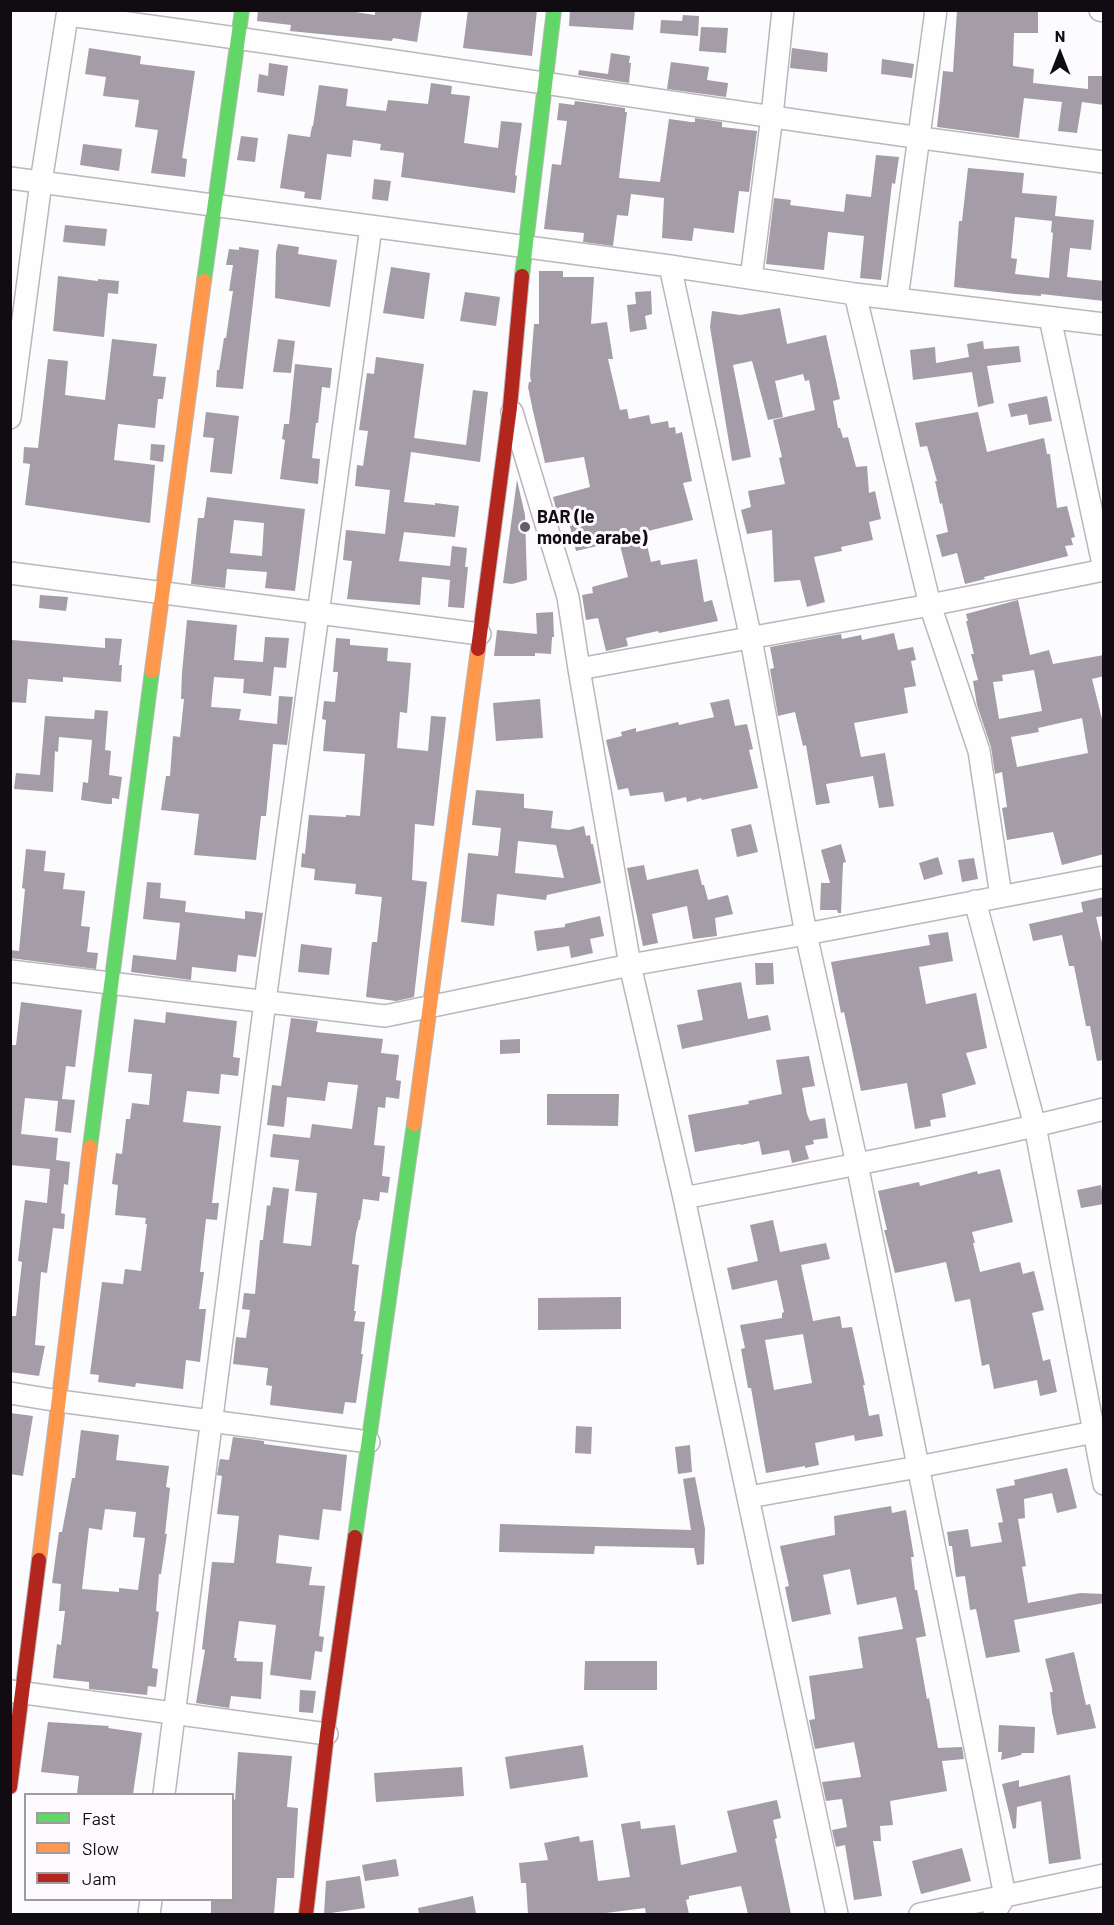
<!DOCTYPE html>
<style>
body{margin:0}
#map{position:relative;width:1114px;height:1925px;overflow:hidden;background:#fcfbfd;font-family:Barlow,sans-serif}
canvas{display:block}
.frame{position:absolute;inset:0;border:12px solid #110c12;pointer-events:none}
.legend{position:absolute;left:24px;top:1793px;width:210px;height:108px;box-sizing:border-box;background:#fdfafe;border:2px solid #9f9ba0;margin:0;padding:8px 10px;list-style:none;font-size:18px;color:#110c12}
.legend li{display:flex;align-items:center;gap:12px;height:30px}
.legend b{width:30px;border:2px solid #9f9ba0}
.north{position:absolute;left:1030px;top:24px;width:60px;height:60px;-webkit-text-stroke:4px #fdfafe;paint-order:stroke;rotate:0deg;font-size:16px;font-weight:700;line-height:24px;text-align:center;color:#110c12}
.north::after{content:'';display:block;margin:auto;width:21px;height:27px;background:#110c12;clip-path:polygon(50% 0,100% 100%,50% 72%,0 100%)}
</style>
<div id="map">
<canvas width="1114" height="1925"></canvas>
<div class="frame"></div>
<ul class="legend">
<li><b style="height:8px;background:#63d668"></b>Fast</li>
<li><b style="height:8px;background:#ff974d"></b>Slow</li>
<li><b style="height:8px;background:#b3261e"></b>Jam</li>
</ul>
<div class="north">N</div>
</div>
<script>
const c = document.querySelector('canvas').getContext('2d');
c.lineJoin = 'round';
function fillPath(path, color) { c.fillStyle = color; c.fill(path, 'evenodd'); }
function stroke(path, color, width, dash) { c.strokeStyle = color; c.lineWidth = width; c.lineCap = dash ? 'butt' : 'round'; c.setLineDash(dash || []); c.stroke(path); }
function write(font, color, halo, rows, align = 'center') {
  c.font = font + ' Barlow,sans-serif'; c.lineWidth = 6; c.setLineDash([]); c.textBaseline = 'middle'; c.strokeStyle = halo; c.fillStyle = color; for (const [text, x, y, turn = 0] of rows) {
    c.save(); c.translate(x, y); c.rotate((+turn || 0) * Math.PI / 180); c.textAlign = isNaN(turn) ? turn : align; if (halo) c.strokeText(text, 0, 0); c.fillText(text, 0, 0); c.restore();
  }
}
fillPath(new Path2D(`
 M258 10H342L375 15V10H422L417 42 393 38 392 41 290 31 291 25 257 21Z
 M468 10H537L532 56 463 48Z
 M570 10H635L633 30 569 26Z
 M957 10 1038 12V33H1014L1013 66 1034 69 1033 83 1088 89V76H1104V105L1082 102 1077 133 1058 131 1062 102 1024 98 1019 138 937 127 943 71 953 72Z
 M683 15 699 16 698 36 660 33 661 20 682 21Z
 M701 27 728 28 726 53 699 51Z
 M89 48 141 56 140 64 195 71 182 158 187 159 185 177 151 173 158 130 135 127 139 100 103 96 106 77 85 74Z
 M792 48 828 53 827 72 790 68Z
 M611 53 630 56 629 63H631L629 83 578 75 579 70 608 74Z
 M882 59 914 64 912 78 881 74Z
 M671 62 709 67 707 80 728 83 726 97 667 89Z
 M269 63 288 66 284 96 257 92 259 74 268 76Z
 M431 83 452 86 451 94 470 96 464 143 498 148 501 121 522 123 515 175 517 176 515 193 401 177 404 153 380 150 381 144 353 140 351 157 327 154 321 200 304 198 305 192 280 188 288 134 310 137 312 126H313L319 85 348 89 346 106 386 111 388 100 428 104Z
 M575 101 625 108V112H627L619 178 660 182 669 119 691 122H695V118L722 122V127L757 131 749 192 739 191 734 233 694 228 692 241 662 238 664 198 631 194 628 216 617 215 613 246 583 242 584 233 544 229 552 164 561 165 567 121 557 120 559 103 574 105Z
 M241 136 258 138 255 162 237 160Z
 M83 144 122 149 119 171 80 165Z
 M876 155 899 157 895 184 892 183 881 280 860 278 864 236 828 232 824 270 766 264 774 198 791 200 790 205 844 212 846 194 871 197Z
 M968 168 1024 173 1022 193 1057 196 1055 216 1094 220 1091 250 1070 248 1067 277 1104 281V301L1041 294V296L1015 294 954 287 959 221H962ZM1015 217 1052 221 1051 232 1053 233 1049 278 1015 274 1017 259 1011 258Z
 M374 179 391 181 388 201 372 199Z
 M65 225 107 229 105 246 63 242Z
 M278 244 299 247 298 254 337 260 330 307 275 298 276 252Z
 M239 247 259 250 243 389 216 387 217 370H219L224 338H226L233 291H229L233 265H226L229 249 239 250Z
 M391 267 430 273 424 319 383 313Z
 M539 271H563V277H594L591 324 607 322 613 359H608L620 410 627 409 629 419 649 415 651 424 668 421 669 428 675 427 676 434 682 432 692 481 683 483 693 520 644 532 651 562 660 560 661 565 697 559 704 602 712 600 718 621 659 633 658 631 626 638 628 646 606 651 598 618 586 620 582 595 593 593 592 587 628 577 619 541 576 551 567 515 558 517 553 497 590 487 584 457 545 463 533 411 528 387 529 382H531L530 375 534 324H539Z
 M58 276 98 281V279L119 281 118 294 108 293 104 337 53 331Z
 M651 291 652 314 645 316 647 329 630 332 627 305 636 304 635 292Z
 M465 292 500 297 496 326 460 321Z
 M780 308 787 344 826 335 840 399 833 401 838 428H840L843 438 848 437 856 467 867 466 869 493 875 491 881 519 869 522 873 540 841 547 842 551 814 557 825 602 807 607 800 580 774 582 772 530 747 534 741 510 751 507 748 491 785 484 779 458 782 457 773 420 815 410 809 380 805 381 803 374 775 381 783 417 768 420 752 361 733 365 751 457 732 461 710 327 712 311 740 315Z
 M112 339 157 344 153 376 166 377 163 399H158L155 428 118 424 114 460 155 465 150 523 25 505 30 464 23 463 24 447 38 448 48 359 68 361 65 395 105 400Z
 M278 339 295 341 291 373 273 372Z
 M983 341 984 349 1019 346 1021 362 987 366 994 403 978 407 972 372 913 380 910 350 935 347 936 363 969 357 967 344Z
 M376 357 424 364 414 438 466 445 473 390 488 392 480 462 411 452 404 502 435 505V503L459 506 455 537 404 532 399 561 450 566 452 546 467 548 465 567H468L464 608 448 607 450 580 422 577 420 605 347 599 352 561 343 560 346 530 385 534 390 490 355 486 357 465 363 466 368 431 359 430 367 373 374 374Z
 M295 364 332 368 330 388 322 387 318 423H316L312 458 320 459 318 484 280 479 285 440 282 439 284 424H289Z
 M1047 396 1052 421 1029 425 1027 414 1011 417 1008 404Z
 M206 412 239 416 232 474 210 472 214 438 203 437Z
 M978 412 987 452 1044 438 1047 454H1050L1057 508 1067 506 1075 537 1071 538 1073 545 1065 546 1068 556 984 577 985 579 965 584 957 553 942 557 936 535 948 532 942 503 940 504 935 481H937L927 446 920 447 915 423Z
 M151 444 165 445 163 462 150 460Z
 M517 480 525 515 527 580 512 584 503 583Z
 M207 497 305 509 295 591 265 588 267 572 227 569 225 588 191 584 198 518H204ZM234 520 264 523 262 556 230 553Z
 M40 595 68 597 66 611 39 608Z
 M1018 600 1030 655 1049 650 1053 664 1104 655V676L1092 679 1102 719 1104 731V854L1062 865 1053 832 1007 840 1002 808 1007 807 1002 772 995 774 991 747 977 705 973 681 978 680 971 654H974L966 621H968L966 614ZM1034 670 1042 711 999 719 993 682 1003 681 1002 675ZM1082 718 1088 753 1017 767 1011 737 1039 732 1038 728Z
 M553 612 554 637H552L551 654 535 653V656H494L497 630 537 634 536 613Z
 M187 620 237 625 234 660 263 662 265 637 289 638 286 668 274 667 271 696 243 693 244 679 214 677 211 707 241 709 239 720 277 724 279 696 293 697 287 745 273 744 266 816H261L256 860 194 855 199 814 161 810 166 776H170L173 736 180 737 184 699H181L182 673Z
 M894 633 898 650 913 647 916 660 911 661 916 686 904 688 908 713 854 723 861 757 885 753 894 806 879 808 873 776 826 784 830 803 816 805 806 745 803 746 795 712 778 716 770 669 774 668 770 647 841 634 842 639 861 635 862 640Z
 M105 638 122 639 119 665H122L121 682 63 677V682L28 679 26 703 10 702 12 640 105 648Z
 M336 638 350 639V645L388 648 387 661 411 663 407 713 400 712 397 748 428 751 431 716 446 717 434 826 415 824 412 880 427 882 414 997 396 1001 366 997 372 942H377L382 897 355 894 356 884 314 880 315 869 301 867 302 853 305 854 309 815 346 817V815L360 816 365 754 323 751 326 720 322 719 324 701 335 702 338 672H333Z
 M540 699 543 738 496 741 493 703Z
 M729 699 735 726 747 724 753 749 749 750 758 788 702 800 701 798 687 802 686 797 665 802 663 792 630 796 628 788 618 790 606 740 622 736 621 732 636 728V732L678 722 679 725 714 717 710 703Z
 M95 710 108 711 105 750 111 751 109 775 122 777 119 799 112 798V804H107L81 800 83 782 88 783 92 740 59 737 58 752 55 751 53 792 14 789 16 773 40 775 45 716 94 719Z
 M476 790 524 794V808L553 811 551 828 569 830 584 826 586 836 590 835 591 844H593L601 883 547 895 546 900 497 894 494 926 461 922 468 853 498 856 501 828 472 825ZM518 841 556 845 564 878 515 873Z
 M751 824 758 852 737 857 731 829Z
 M841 844 846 862 843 863 841 913H838L837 910H820L821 883H830L821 850Z
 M26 849 46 851 44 871 65 873 63 889 85 891 81 926 90 927 87 952 98 953 96 969 10 958V950L19 951 25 889 22 888Z
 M938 857 943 874 924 880 919 863Z
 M974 858 978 879 962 882 958 860Z
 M644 865 647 880 698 869 702 885H704L708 900 728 895 733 914 715 918 717 936 693 939 687 906 652 914 658 943 643 946 627 868Z
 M147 882 161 883 160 898 186 901 185 912 245 919V911L263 913 256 957 238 955 236 972 192 967 191 980 131 972 133 955 176 960 180 923 143 919Z
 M1104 897V916L1096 917 1104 951V1060L1097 1061 1090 1026H1086L1074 966H1069L1062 935 1033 941 1029 924 1083 912 1081 902Z
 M600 916 604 936 590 939 593 953 571 958 569 946 537 951 534 931 565 927V924Z
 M948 932 953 961 919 967 926 1004 976 993 987 1048 966 1053 976 1084 942 1094 946 1117 930 1120 931 1126 915 1129 907 1083 861 1091 844 1012 841 1013 831 962 930 945 928 935Z
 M301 944 332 948 329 975 298 972Z
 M755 963H773L774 984 756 985Z
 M741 982 748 1019 768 1015 771 1030 682 1049 677 1025 703 1020 697 990Z
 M21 1002 82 1010 75 1067 66 1066 62 1099 75 1100 71 1133 55 1131 58 1101 25 1098 21 1134 58 1138 56 1160 70 1162 68 1185 64 1184 61 1213 65 1214 64 1229 53 1228 47 1273 41 1272 35 1345 45 1346 39 1376 10 1372V1316H16L22 1262 18 1261 25 1200 47 1203 50 1169 10 1165V1045H16Z
 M166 1012 237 1021 233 1057 240 1058 238 1076 221 1074 219 1094 187 1091 183 1122 221 1126 212 1203H219L217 1220 206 1219 200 1272H204L199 1309H206L200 1362 186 1360 183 1389 136 1383 135 1387 98 1382 99 1375 90 1374 102 1282 123 1284 125 1269 141 1271 147 1224H145L146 1218 115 1215 118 1185 112 1184 116 1153 122 1154 126 1119H130L132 1103 149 1105 152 1074 128 1072 134 1019 165 1023Z
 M291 1018 318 1021 316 1032 383 1039 381 1053 399 1055 396 1080 401 1081 399 1099 386 1097 385 1108 378 1107 374 1145 385 1146 382 1176 390 1177 388 1193 380 1192 379 1201 363 1199 360 1220H359L356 1233 352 1264 359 1265 354 1311H356L354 1321 365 1322 361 1354H363L356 1403 345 1402 343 1414 270 1405 272 1386 266 1385 268 1368 233 1364 236 1337 246 1338 250 1310 242 1309 244 1293 255 1294 260 1240H263L267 1205 270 1206 273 1187 289 1189 283 1243 311 1246 317 1193 295 1191 299 1160 270 1157 273 1134 310 1138 312 1124 352 1129 358 1085 328 1082 325 1101 287 1097 284 1127 267 1125 272 1085 281 1086Z
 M520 1039V1053L500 1054V1040Z
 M809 1056 815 1086 802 1088 807 1114 810 1121 825 1118 828 1138 813 1140 814 1144 805 1146 809 1159 792 1163 789 1150 762 1155 759 1141 741 1145 740 1144 695 1152 688 1115 749 1104 748 1101 782 1094 776 1060Z
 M547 1094H619L618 1126 547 1125Z
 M1000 1169 1013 1222 972 1232 975 1243H973L980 1272 1020 1262 1023 1274 1034 1271 1044 1310 1032 1313 1043 1361 1050 1359 1057 1392 1040 1396 1037 1380 994 1389 989 1364 982 1366 970 1299 955 1302 946 1262 895 1273 889 1249 884 1230H887L878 1191 919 1182 920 1186 977 1171 978 1174Z
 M1101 1185 1104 1204 1081 1208 1077 1190Z
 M773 1220 780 1252 826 1243 830 1259 801 1265 813 1321 840 1316 842 1328 852 1327 865 1385H863L869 1416 879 1414 883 1436 855 1441 854 1435 815 1443 819 1465 805 1468V1466L766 1473 751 1388H748L741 1349 745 1348 740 1325 782 1318V1313L784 1312 777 1280 732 1290 727 1268 758 1261 750 1225ZM803 1334 812 1383 774 1390 765 1340Z
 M621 1297V1329L538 1330V1298Z
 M10 1413 33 1416 23 1476 10 1474Z
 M576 1426 592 1427 591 1454 575 1453Z
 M81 1430 119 1435 116 1460 169 1466 166 1487 170 1488 165 1534H167L161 1574H159L156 1611 159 1612 152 1668 158 1669 156 1687 148 1686 147 1695 89 1689V1682L53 1678 57 1644 61 1645 65 1611H59L61 1584 52 1583 59 1532H62L72 1478H75ZM105 1509 136 1512 133 1537 145 1538 138 1590 119 1588V1592L82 1589 89 1528 102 1530Z
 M233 1437 264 1441V1444L347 1455 341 1511 323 1509 319 1540 279 1535 276 1563 312 1567 309 1585 325 1586 319 1636 324 1637 322 1652 315 1651 311 1680 270 1675 276 1625 239 1621 234 1658H237L236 1661 263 1662 261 1699 231 1696 229 1708 196 1703 205 1650 202 1649 212 1562 234 1563 239 1516 217 1514 222 1476 217 1475 220 1459 229 1460Z
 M690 1445 692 1472 678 1474 675 1447Z
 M1067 1468 1077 1508 1057 1513 1052 1493 1024 1499 1025 1518 1018 1519 1026 1566 1022 1567 1028 1603 1080 1593 1104 1594V1603L1014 1620 1020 1652 986 1658 976 1609 970 1610 965 1576 956 1577 952 1546H949L947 1532 968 1529 971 1547 1002 1542 998 1523 1003 1522 996 1489 1015 1485 1014 1480Z
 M695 1477 705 1529 704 1564 697 1565 694 1548 595 1546 594 1554 499 1552 500 1524 691 1530 683 1479Z
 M891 1506 892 1513 906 1510 914 1557H911L915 1590H917L926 1636 916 1638 927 1699 929 1698 938 1748 962 1747 964 1759 942 1761 947 1791 890 1801 893 1825 880 1826 881 1841H873L882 1896 854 1900 845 1845 836 1847 832 1830 847 1827 842 1799 826 1801 822 1782 861 1777 854 1742 815 1749 809 1720 815 1719 809 1676 863 1668 858 1637 903 1629 896 1597 857 1605 850 1569 823 1575 831 1614 792 1622 785 1587 789 1586 780 1546 835 1535 834 1516Z
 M1074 1652 1086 1705 1090 1704 1096 1728 1057 1735 1052 1712 1050 1692H1053L1045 1659Z
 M585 1661H657V1690H584Z
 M300 1690 316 1691 313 1713 299 1712Z
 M48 1722 109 1726 108 1728 142 1733 133 1794H77L79 1776 41 1772Z
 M999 1725 1035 1727 1034 1753H1022L1021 1755 1001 1760 1002 1752H998Z
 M583 1745 588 1777 510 1789 505 1757Z
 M238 1752 292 1756 287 1807 298 1808 294 1878H277L274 1914H211V1899H232V1799L235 1800Z
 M462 1767 464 1796 376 1802 374 1773Z
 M1070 1775 1081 1859 1049 1864 1041 1801 1017 1807 1016 1828 1013 1829 1002 1784 1019 1780V1787Z
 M777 1800 781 1818 773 1820 777 1838 775 1839 791 1914H748L741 1886 689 1896V1899L686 1900 689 1914H646L645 1908 598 1914H528L526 1883H521L519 1863 548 1860 544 1843 579 1836 580 1842 593 1840 598 1881 630 1877 621 1824 640 1821 641 1829 675 1825 681 1865 737 1852 727 1811Z
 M962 1848 971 1881 921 1894 912 1861Z
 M396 1859 399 1876 365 1881 362 1865Z
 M360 1876 365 1908 324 1914 326 1881Z
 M473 1896 476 1914H419L418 1908Z`), '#a49ca6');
const street = new Path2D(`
 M1100 10 1104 11
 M68 15C413 60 757 119 1104 162
 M10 178 670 266 855 294 1104 324
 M670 266 751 639 806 934 857 1164 1005 1896 994 1914
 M751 278 772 116 783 10
 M855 294 930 605 979 751 1001 896
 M897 299 936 10
 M1050 318 1104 569
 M512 412 568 597 579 669 630 965 684 1198 837 1914
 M10 418 41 182 68 10
 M10 573 480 634
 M579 669 930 605 1104 570
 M975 901 1035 1126 1104 1484
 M10 971 385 1016 630 965 806 934 1104 877
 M684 1198C824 1171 965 1144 1104 1109
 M10 1393 59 1401 369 1442
 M749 1497 918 1467 1104 1430
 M10 1691 327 1734
 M164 1794 265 1001 371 227
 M149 1914 151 1900
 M920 1914 1104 1875`);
const fast = new Path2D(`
 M522 276 554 10
 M204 281 242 10
 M90 1147 152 671
 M355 1537 414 1124`);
const slow = new Path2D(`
 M152 671 204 281
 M414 1124 478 649
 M39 1560 90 1147`);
const jam = new Path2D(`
 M478 649 510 407 522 276
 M10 1787 39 1560
 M306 1914 327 1734 355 1537`);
stroke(street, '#bab7bb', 24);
stroke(fast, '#bab7bb', 16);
stroke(slow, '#bab7bb', 16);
stroke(jam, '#bab7bb', 16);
stroke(street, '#fffeff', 21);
stroke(fast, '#63d668', 14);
stroke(slow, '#ff974d', 14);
stroke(jam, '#b3261e', 14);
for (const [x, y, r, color] of [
 [525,527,6,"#636064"]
]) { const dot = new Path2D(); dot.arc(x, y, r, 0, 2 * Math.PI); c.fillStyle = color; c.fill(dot); stroke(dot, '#fdfafe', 2); }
write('bold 18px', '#110c12', '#fdfafe', [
 ["BAR (le",537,517],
 ["monde arabe)",537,538]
], 'left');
</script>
